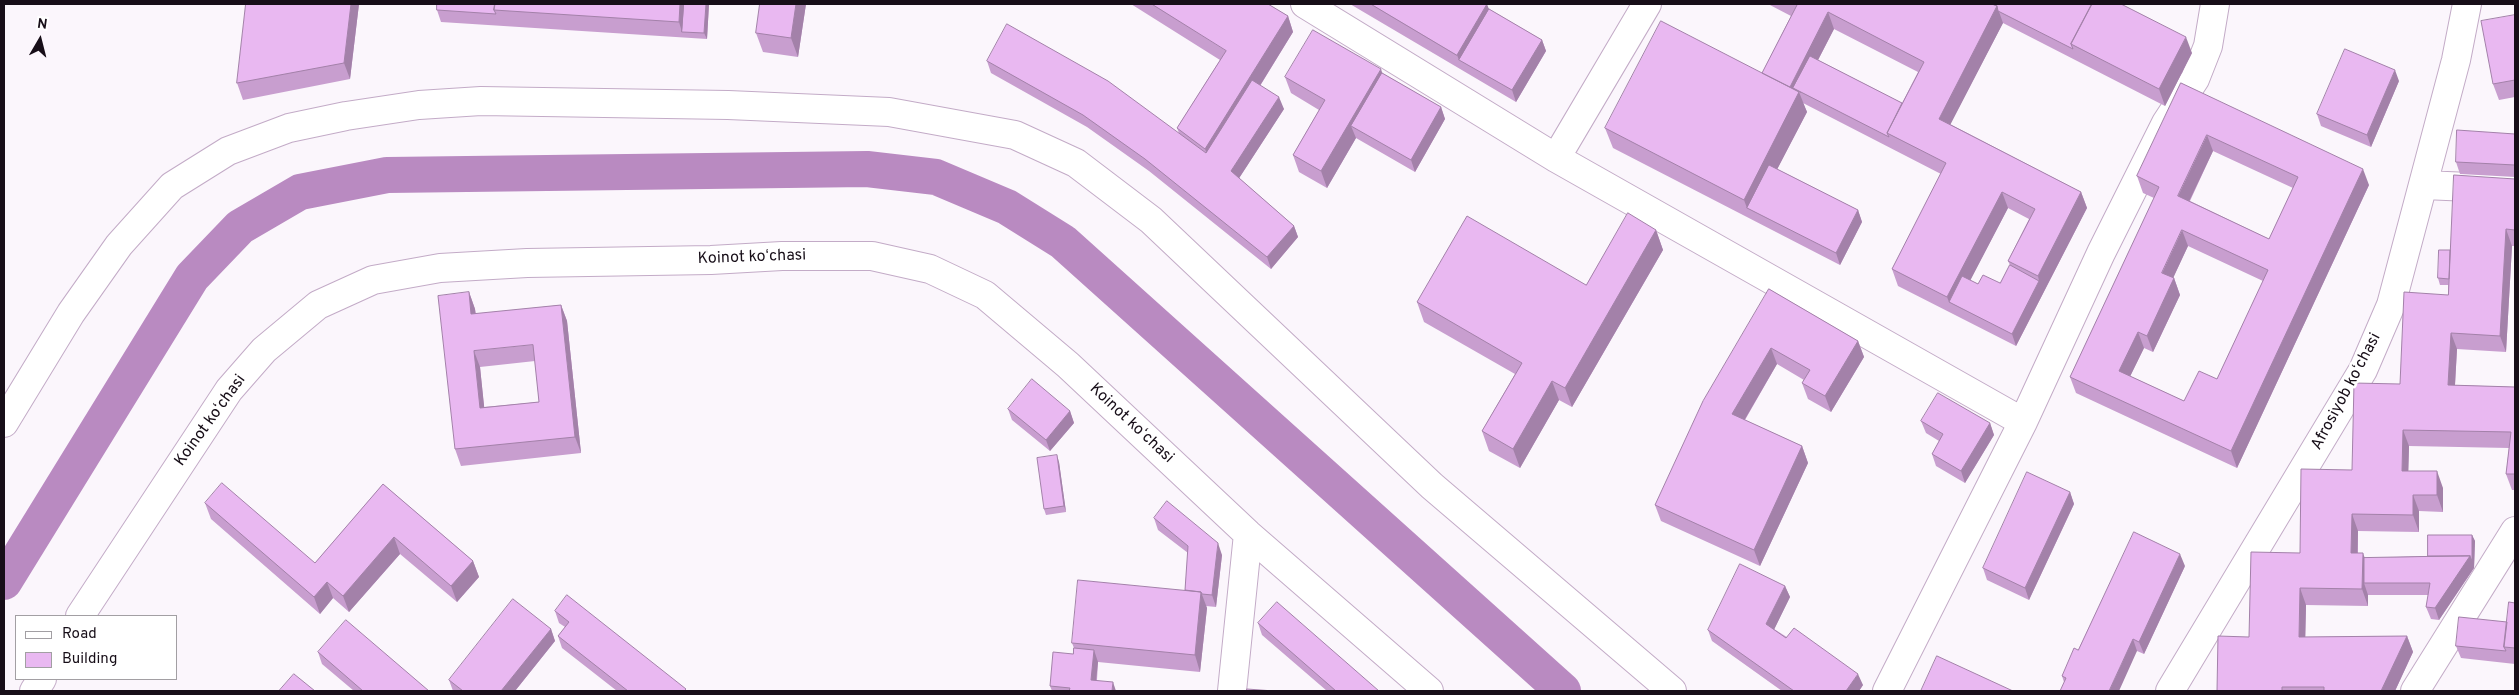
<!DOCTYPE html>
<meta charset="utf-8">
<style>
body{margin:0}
#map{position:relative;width:2519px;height:695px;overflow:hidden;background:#fbf6fc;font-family:Overpass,sans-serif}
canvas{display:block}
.frame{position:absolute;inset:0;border:5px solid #170e18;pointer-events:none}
.legend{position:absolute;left:15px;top:615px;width:162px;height:65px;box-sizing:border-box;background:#fff;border:1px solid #a29fa3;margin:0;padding:6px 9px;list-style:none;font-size:15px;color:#170e18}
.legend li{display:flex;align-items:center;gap:10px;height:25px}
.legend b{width:25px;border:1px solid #a29fa3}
.north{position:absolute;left:15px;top:15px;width:50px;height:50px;-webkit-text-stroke:4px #fff;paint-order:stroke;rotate:8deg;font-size:14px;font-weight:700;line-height:20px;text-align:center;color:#170e18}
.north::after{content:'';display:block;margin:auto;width:18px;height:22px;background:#170e18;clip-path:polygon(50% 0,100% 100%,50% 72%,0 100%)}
</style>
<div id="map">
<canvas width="2519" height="695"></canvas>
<div class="frame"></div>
<ul class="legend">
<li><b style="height:6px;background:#fff"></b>Road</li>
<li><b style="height:14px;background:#e9b8f1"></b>Building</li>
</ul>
<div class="north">N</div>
</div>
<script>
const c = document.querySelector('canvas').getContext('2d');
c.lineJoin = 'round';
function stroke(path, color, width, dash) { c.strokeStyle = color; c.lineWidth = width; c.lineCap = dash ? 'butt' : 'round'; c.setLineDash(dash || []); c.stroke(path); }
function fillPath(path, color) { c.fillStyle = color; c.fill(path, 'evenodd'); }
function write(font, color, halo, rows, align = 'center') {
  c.font = font + ' Overpass,sans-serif'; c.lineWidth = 5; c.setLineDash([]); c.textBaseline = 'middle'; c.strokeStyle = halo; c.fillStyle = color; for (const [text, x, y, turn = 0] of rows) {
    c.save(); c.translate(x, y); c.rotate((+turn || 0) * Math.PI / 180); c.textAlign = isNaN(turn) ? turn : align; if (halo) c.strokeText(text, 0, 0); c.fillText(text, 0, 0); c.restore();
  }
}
stroke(new Path2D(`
 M4 582 192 277 240 227 300 192 387 175 867 169 936 177 1007 207 1063 242 1563 691`), '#b98ac1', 36);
const minor = new Path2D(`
 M1305 4 1556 158 2023 422
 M1556 158 1647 4
 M2424 185 2515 189
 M4 423 71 313 119 245 172 186 228 151 289 128 346 116 419 105 481 101 728 105 889 112 1015 135 1076 163 1151 220 1432 486 1672 691
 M80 616 229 390 264 350 318 305 373 280 440 268 527 263 711 260 782 256H872L930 269 985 295 1068 365 1248 534 1429 691
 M34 691 42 679
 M1232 691 1248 534
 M1887 691 2023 422 2101 253 2166 123 2195 79 2208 46 2215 4
 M2170 691 2363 370 2391 305 2456 60 2467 4
 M2415 691 2515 531`);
stroke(minor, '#c3abc7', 30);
stroke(minor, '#fff', 28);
fillPath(new Path2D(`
 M246 4H359L350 79 243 100 237 83Z
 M684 4H709L707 39 441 22 437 10 684 5Z
 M760 4H806L798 57 763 52 756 33Z
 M1131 4H1268L1288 16 1293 32 1260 86 1284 109 1239 178 1294 226 1298 237 1271 269 1149 171 1087 127 991 73 987 61 1179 133 1177 128 1220 60Z
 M1350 4H1486L1489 9 1542 40 1546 51 1516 102Z
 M1768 4H2121L2192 53 2165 106 2003 23 1950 124 2081 192 2087 208 2016 346 1898 286 1892 269 1941 174 1803 103 1807 112 1777 169 1858 210 1862 222 1840 265 1613 148 1605 128 1762 73 1791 16ZM1834 29 1918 72 1902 103 1818 60ZM2008 208 2029 219 2008 261 2010 265 2000 283 1978 284 1970 280Z
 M2515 15V97L2499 100 2493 84Z
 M1382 73 1441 107 1445 119 1415 172 1356 138 1327 188 1299 172 1293 155 1319 110 1291 93 1285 77Z
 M2399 81 2371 147 2321 126 2317 114Z
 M2181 83 2369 185 2237 468 2076 393 2070 377 2154 198 2143 193 2137 176ZM2213 151 2293 188 2269 239 2190 201ZM2188 246 2263 281 2217 379 2184 401 2130 376 2144 348 2153 352 2180 295 2174 278H2173Z
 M2515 134V177L2460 174 2456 162Z
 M2515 179V246H2512L2506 352 2457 349 2455 385 2515 387V490H2512L2506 474 2509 448 2409 446 2408 471 2443 488V512L2419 511V532L2358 531V553L2364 558 2428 556 2472 535 2475 541 2474 568 2439 620 2431 619 2426 607 2429 595H2368V606L2306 605 2305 637 2407 636 2413 652 2395 691H2217L2249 637 2300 553 2352 470 2400 384 2448 295V285H2440L2438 278 2450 250Z
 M1656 230 1663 250 1572 407 1559 400 1520 468 1489 451 1482 431 1515 374 1424 322 1417 302 1586 285Z
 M1769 289 1858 341 1864 357 1831 412 1808 399 1802 383 1804 380 1777 364 1745 420 1802 446 1808 463 1760 566 1661 521 1655 505Z
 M469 292 475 309 476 314 561 305 567 321 581 453 461 466 455 449ZM535 361 539 402 484 407 480 367Z
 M1008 409 1070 411 1074 423 1050 451 1012 420Z
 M1921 421 1990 423 1994 435 1965 483 1936 466 1932 454 1939 441 1926 433Z
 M1059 462 1066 512 1046 515 1044 509Z
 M383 484 473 561 479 577 457 602 400 554 349 612 333 598 320 614 211 519 205 503 315 563Z
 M2070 492 2074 504 2029 600 1987 580 1983 568Z
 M1154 518 1222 555 1216 607 1206 606 1207 608 1200 672 1098 662 1097 680 1116 691H1052L1050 686 1073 654 1074 648 1072 643 1185 590 1188 553 1158 530Z
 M2185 566 2144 654 2137 651 2064 682 2062 676 2078 650Z
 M1785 586 1790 597 1774 629 1863 685 1859 691H1782L1712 641 1708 630Z
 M2515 603V664L2461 658 2456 646 2507 622Z
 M555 611 686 691H617L562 648 558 636 565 627 559 623Z
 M1258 623 1379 691H1327L1262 635Z
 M551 629 555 641 515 691H453L449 680Z
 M318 652 429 691H354L322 664Z`), '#c89ecf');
fillPath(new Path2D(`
 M351 4H359L350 79 344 63Z
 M680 4H684L687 11 682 32 679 22Z
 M706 4H709L707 39 704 33Z
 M796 4H806L798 57 791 38Z
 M1487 4 1493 21 1459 60 1457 55Z
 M1997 6 2003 23 1945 135 1939 119Z
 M1828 12 1834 29 1801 93 1793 88 1799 92 1807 112 1755 212 1747 208 1744 200 1789 89Z
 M1288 16 1293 32 1211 165 1205 149Z
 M2186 37 2192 53 2165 106 2159 89Z
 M1542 40 1546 51 1516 102 1512 90Z
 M1381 69 1386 85 1351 126 1356 138 1327 188 1321 171Z
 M2395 70 2399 81 2371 147 2367 135Z
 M1279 97 1284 109 1236 183 1231 171Z
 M1441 107 1445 119 1415 172 1411 160Z
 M2207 135 2213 151 2184 212 2178 196Z
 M2363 169 2369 185 2237 468 2231 451Z
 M2002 192 2008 208 1957 306 1949 302 1947 297Z
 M2081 192 2087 208 2016 346 2012 334 2039 281 2038 276Z
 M1858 210 1862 222 1840 265 1836 253Z
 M1294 226 1298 237 1271 269 1267 257Z
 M2506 229 2512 246 2506 352 2500 336Z
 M1656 230 1663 250 1572 407 1565 388Z
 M2182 230 2188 246 2168 289 2162 273Z
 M2174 278 2180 295 2153 352 2147 336Z
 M469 292 475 309 477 331 471 314Z
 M561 305 567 321 581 453 575 437Z
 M2138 332 2144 348 2125 387 2119 371Z
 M2451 333 2457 349 2454 402 2448 385Z
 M1858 341 1864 357 1831 412 1825 396Z
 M1771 348 1777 364 1738 431 1732 414Z
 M474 351 480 367 486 424 480 408Z
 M1552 381 1559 400 1520 468 1513 449Z
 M1070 411 1074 423 1050 451 1046 440Z
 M1990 423 1994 435 1965 483 1961 471Z
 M2403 430 2409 446 2408 487 2402 471Z
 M1802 446 1808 463 1760 566 1754 550Z
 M1057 455 1059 462 1066 512 1064 506Z
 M2437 471 2443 488V512L2437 495Z
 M2070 492 2074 504 2029 600 2025 588Z
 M2413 495 2419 511V532L2413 515Z
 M2352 514 2358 531 2357 570 2351 553Z
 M2472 535 2475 541 2474 568 2439 620 2435 608Z
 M394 537 400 554 349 612 343 596Z
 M1218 543 1222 555 1216 607 1212 595Z
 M2363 553 2369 570 2364 583 2368 595V606L2362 589Z
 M2180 554 2185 566 2144 654 2139 642Z
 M473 561 479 577 457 602 451 586Z
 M327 582 333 598 320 614 314 597Z
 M1785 586 1790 597 1771 636 1766 624Z
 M2300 588 2306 605 2305 654 2299 637Z
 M1201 592 1207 608 1200 672 1195 655Z
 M551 629 555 641 515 691H501Z
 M2407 636 2413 652 2395 691H2381Z
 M2133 639 2137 651 2119 691H2109Z
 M1094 650 1098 662 1095 691 1091 680Z
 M1858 674 1863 685 1859 691H1846Z
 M1113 682 1116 691H1112Z`), '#a381a9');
const building = new Path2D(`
 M246 4H351L344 63 237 83Z
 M437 4H495L494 10 496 14 437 10Z
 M495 4H680L679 22 494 10Z
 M684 4H706L704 33 682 32Z
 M760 4H796L791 38 756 33Z
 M1152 4H1268L1288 16 1205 149 1177 128 1226 51Z
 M1371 4H1487L1457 55Z
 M1794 4H1992L1997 6 1939 119 2081 192 2038 276 2008 261 2035 209 2002 192 1947 297 1892 269 1946 163 1887 133 1924 62 1828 12 1790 87 1762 73 1797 5Z
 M1992 4H2092L2071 44 2073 49 1998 11 1997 6Z
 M2092 4H2121L2186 37 2159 89 2071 44Z
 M1489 9 1542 40 1512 90 1459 60Z
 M2515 15V80L2493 84 2481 21Z
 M1661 21 1799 92 1744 200 1605 128Z
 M1007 24 1108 81 1206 153 1252 80 1279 97 1231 171 1294 226 1267 257 1145 159 1083 115 987 61Z
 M1313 30 1381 69 1321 171 1293 155 1325 100 1285 77Z
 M2345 49 2395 70 2367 135 2317 114Z
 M1810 56 1902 103 1887 133 1889 137 1793 88Z
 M1382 73 1441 107 1411 160 1351 126Z
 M2181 83 2363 169 2231 451 2070 377 2159 187 2137 176ZM2207 135 2298 177 2269 239 2178 196ZM2182 230 2268 270 2217 379 2199 371 2184 401 2119 371 2138 332 2147 336 2174 278 2162 273Z
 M2457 130 2515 134V165L2456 162Z
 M1769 165 1858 210 1836 253 1747 208Z
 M2454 175 2515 179V230L2506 229 2500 336 2451 333 2448 385 2515 387V474H2506L2511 432 2403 430 2402 471H2437V495H2413V515L2352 514 2351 553H2363L2362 589 2300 588 2299 637 2407 636 2381 691H2324V687H2282V691H2217L2218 636 2249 637 2251 552 2300 553 2301 469 2352 470 2354 383 2400 384 2404 292 2448 295Z
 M1628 213 1656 230 1565 388 1552 381 1513 449 1482 431 1522 363 1417 302 1467 216 1586 285Z
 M2439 250H2450L2449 279 2438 278Z
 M2010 265 2039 281 2012 334 1949 302 1962 276 1978 284 1983 275 2000 283Z
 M1769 289 1858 341 1825 396 1802 383 1810 370 1771 348 1732 414 1802 446 1754 550 1655 505 1703 401Z
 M469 292 471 314 561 305 575 437 455 449 438 296ZM533 345 539 402 480 408 474 351Z
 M1032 379 1070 411 1046 440 1008 409Z
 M1938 393 1990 423 1961 471 1932 454 1943 434 1921 421Z
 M1057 455 1064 506 1044 509 1037 458Z
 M2027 472 2070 492 2025 588 1983 568Z
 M222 483 315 563 383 484 473 561 451 586 394 537 343 596 327 582 314 597 205 503Z
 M1167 501 1218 543 1212 595 1202 594 1201 592 1185 590 1188 546 1154 518Z
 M2134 532 2180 554 2139 642 2133 639 2109 691H2060L2066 678 2062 676 2074 648 2078 650Z
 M2428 535H2472V561L2470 556H2428Z
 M2470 556 2435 608 2426 607 2430 583H2364V558Z
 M1740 564 1785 586 1766 624 1786 638 1794 628 1858 674 1846 691H1794L1708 630Z
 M1078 580 1201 592 1195 655 1072 643Z
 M567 595 686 689 684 691H628L558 636 569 622 555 611Z
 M513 599 551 629 501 691H463L449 680Z
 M1277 602 1379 691H1336L1258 623Z
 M2509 602 2515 603V648L2504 647Z
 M2459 617 2507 622 2504 647 2506 651 2456 646Z
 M346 620 429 691H363L318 652Z
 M1074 648 1094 650 1091 680 1113 682 1112 691H1069L1070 688 1050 686 1053 652 1073 654Z
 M1937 656 2013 691H1921Z
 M294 674 315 691H279Z
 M1247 689 1274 691H1247Z`);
fillPath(building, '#e9b8f1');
stroke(building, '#a381a9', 1);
write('16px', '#170e18', '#fff', [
 ["Koinot koʻchasi",752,258,-2],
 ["Afrosiyob koʻchasi",2347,392,-62],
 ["Koinot koʻchasi",211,421,-54],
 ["Koinot koʻchasi",1131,424,43]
]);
</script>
